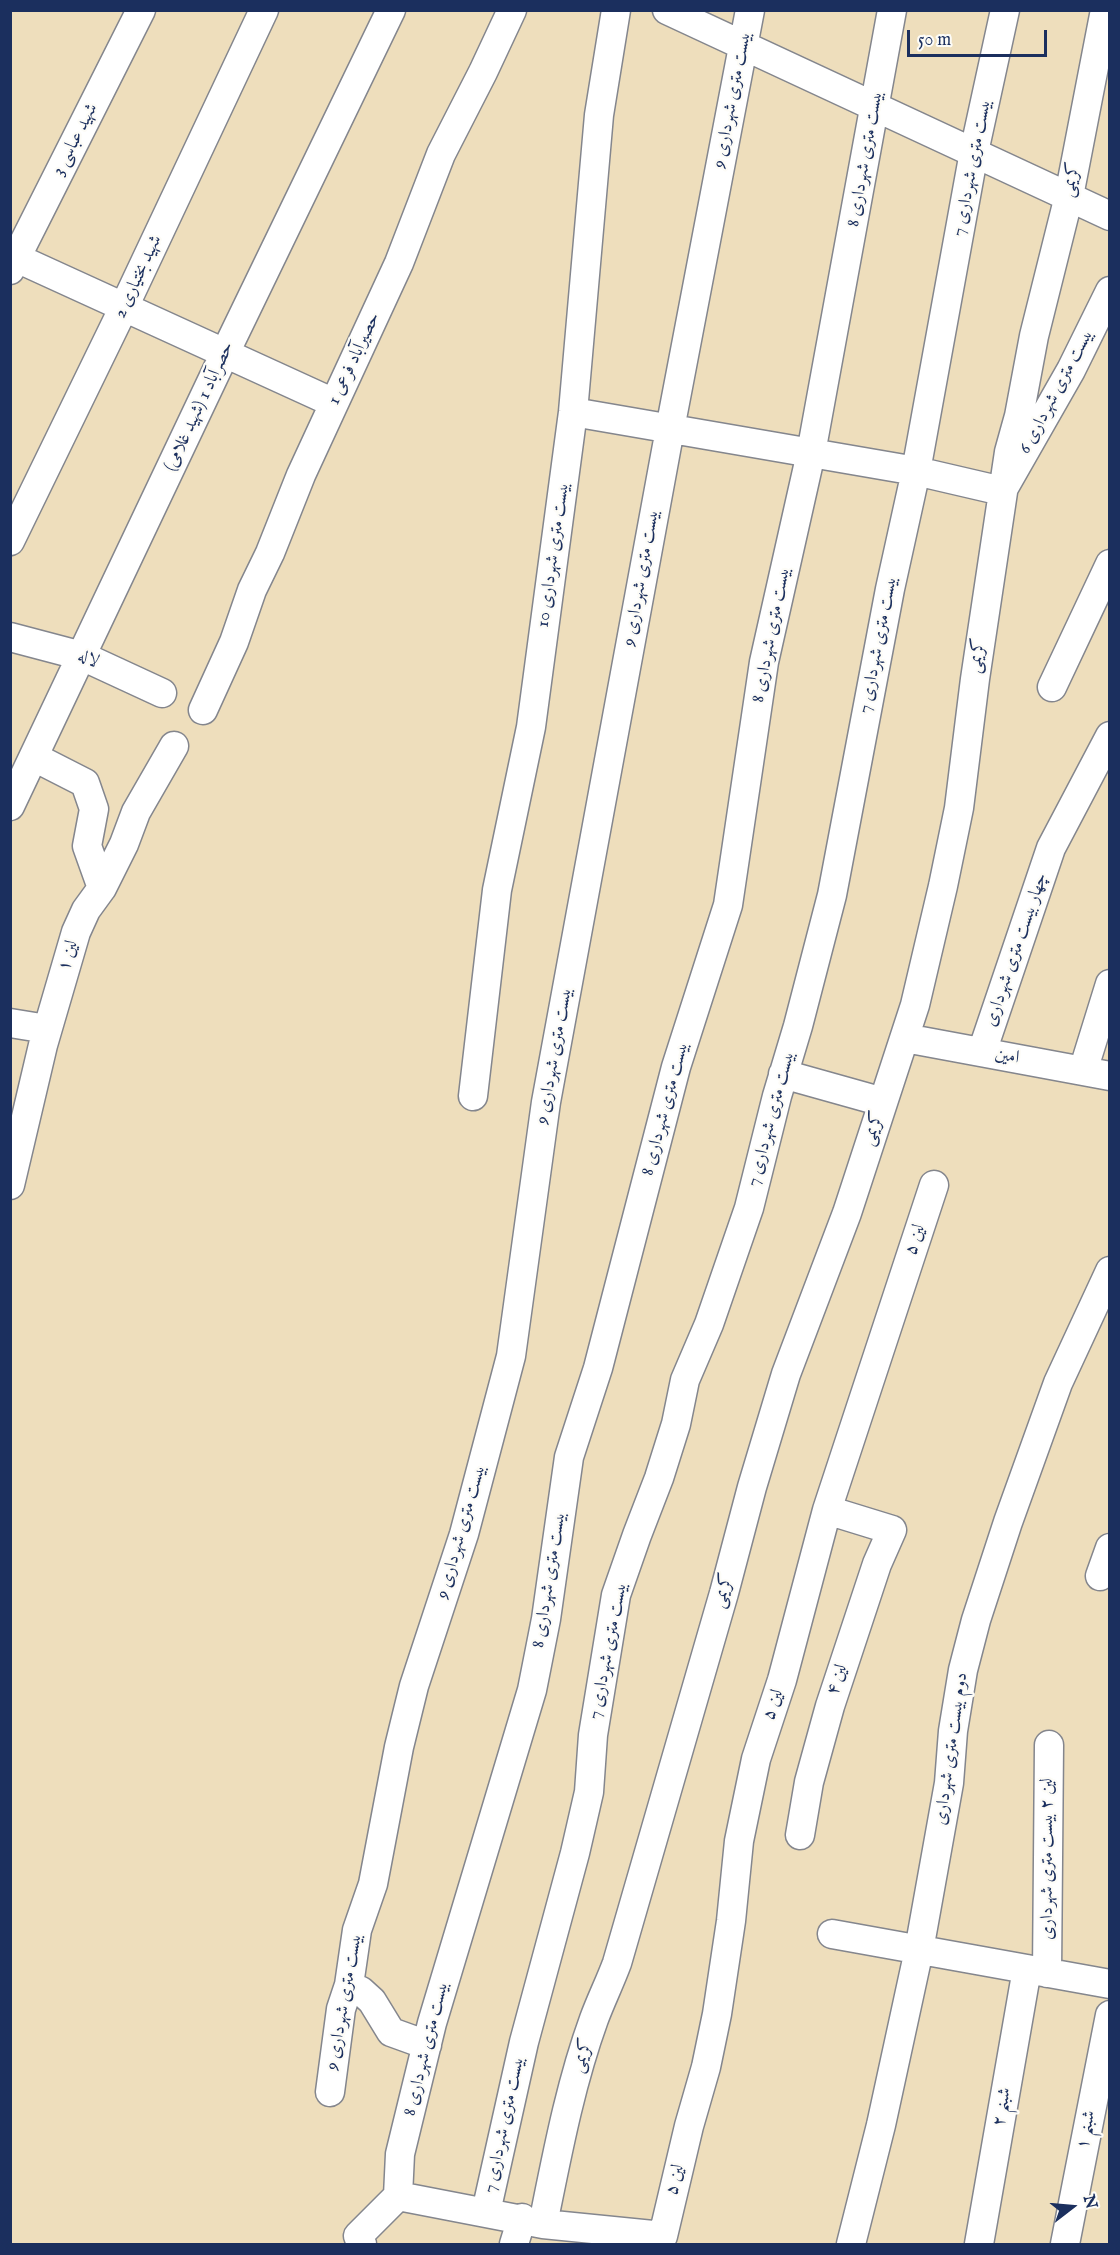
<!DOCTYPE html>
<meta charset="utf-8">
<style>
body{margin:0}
#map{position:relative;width:1120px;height:2255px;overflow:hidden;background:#eedebc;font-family:"IM FELL English",serif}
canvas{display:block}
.frame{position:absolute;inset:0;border:12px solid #1b2f5e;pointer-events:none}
.north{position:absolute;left:1042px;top:2177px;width:60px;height:60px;-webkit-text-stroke:4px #fdfcf7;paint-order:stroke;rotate:74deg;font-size:16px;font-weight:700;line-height:24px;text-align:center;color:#1b2f5e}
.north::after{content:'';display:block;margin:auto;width:21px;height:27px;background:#1b2f5e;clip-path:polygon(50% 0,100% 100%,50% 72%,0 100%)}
.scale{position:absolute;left:907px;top:30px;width:140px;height:27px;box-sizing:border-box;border:3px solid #1b2f5e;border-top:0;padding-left:8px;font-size:18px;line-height:21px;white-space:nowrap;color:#1b2f5e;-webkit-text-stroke:4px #fdfcf7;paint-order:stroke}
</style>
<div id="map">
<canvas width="1120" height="2255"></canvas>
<div class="frame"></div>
<div class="north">N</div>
<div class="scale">50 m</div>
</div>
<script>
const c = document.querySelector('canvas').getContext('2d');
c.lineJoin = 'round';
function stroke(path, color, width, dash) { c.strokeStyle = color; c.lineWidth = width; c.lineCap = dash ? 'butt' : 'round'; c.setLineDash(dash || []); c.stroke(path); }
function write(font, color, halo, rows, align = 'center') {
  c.font = font + ' "IM FELL English",Amiri,serif'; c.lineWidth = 4.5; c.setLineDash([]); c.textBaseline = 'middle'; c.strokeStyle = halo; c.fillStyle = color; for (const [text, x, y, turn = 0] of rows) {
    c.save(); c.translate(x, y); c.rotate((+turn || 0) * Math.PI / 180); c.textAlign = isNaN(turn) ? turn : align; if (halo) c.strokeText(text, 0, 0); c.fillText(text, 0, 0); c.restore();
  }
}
const minor = new Path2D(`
 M667 10 1110 216
 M10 255 334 403
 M10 270 141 10
 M573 412 916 471 1002 491 1071 370 1110 291
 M10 541 124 307 264 10
 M10 637 82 656 162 693
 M1052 687 1110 564
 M203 710 234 642 252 590 270 553 301 475 399 263 441 154 483 72 512 10
 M34 757 85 783 94 809 87 846 102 888
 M10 806 225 353 391 10
 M10 1023 47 1029
 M905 1038 1110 1076
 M982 1052 1051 848 1110 736
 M1083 1071 1110 984
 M783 1074 883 1102
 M473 1096 497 890 531 727 573 412 599 115 616 10
 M10 1185 43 1045 76 932 86 910 102 888 124 844 136 812 174 746
 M1100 1576 1110 1548
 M800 1835 809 1782 830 1706 877 1564 892 1530 827 1510
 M832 1934 1110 1984
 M1047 1973 1049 1745
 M349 1985 361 1991 372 2001 391 2032 427 2045
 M330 2092 341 2009 349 1985 357 1930 373 1884 399 1747 414 1686 464 1534 511 1356 546 1102 670 429 750 10
 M398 2196 400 2154 432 2023 532 1690 546 1619 569 1457 598 1368 676 1067 728 905 764 662 811 453 892 10
 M398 2196 543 2224 663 2236 689 2126 706 2067 717 2014 731 1921 739 1841 756 1759 782 1680 827 1510 934 1185
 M486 2212 524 2042 575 1853 589 1792 593 1735 616 1595 637 1535 659 1478 676 1424 685 1380 709 1324 749 1208 777 1096 798 1026 832 895 890 589 916 471 974 152 1005 10
 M543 2224C557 2155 570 2085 594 2019 601 2000 610 1982 617 1963L724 1593 752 1487 786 1374 847 1213 915 1005 943 886 959 808 975 679 1009 452 1019 416 1034 336 1069 196 1105 10
 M362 2244 358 2236 398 2196
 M514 2244 522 2218
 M851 2244 881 2125 919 1950 949 1783 953 1731 963 1670 976 1620 1008 1522 1058 1383 1110 1271
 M979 2244 1027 1969
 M1065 2244 1110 2015`);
stroke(minor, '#84868d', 31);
stroke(minor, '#fff', 28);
write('18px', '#1b2f5e', '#fdfcf7', [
 ["بیست متری شهرداری 9",733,100,-79],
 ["شهید عباسی 3",76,140,-63],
 ["بیست متری شهرداری 8",866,159,-80],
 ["بیست متری شهرداری 7",973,168,-79],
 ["کریمی",1072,180,-78],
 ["شهید بختیاری 2",139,277,-65],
 ["حصیرآباد فرعی 1",355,359,-65],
 ["بیست متری شهرداری 6",1057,392,-62],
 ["حصرآباد 1 (شهید غلامی)",200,407,-65],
 ["بیست متری شهرداری 10",554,555,-82],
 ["بیست متری شهرداری 9",642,578,-80],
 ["بیست متری شهرداری 8",772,635,-79],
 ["بیست متری شهرداری 7",879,645,-79],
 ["کریمی",978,656,-81],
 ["لاله",88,660,21],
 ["چهار بیست متری شهرداری",1017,950,-71],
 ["لین ۱",69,956,-73],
 ["بیست متری شهرداری 9",555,1056,-80],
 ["امین",1007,1057,10],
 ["بیست متری شهرداری 8",666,1109,-75],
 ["بیست متری شهرداری 7",772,1119,-75],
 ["کریمی",874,1129,-72],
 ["لین ۵",916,1240,-72],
 ["بیست متری شهرداری 9",462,1532,-74],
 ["بیست متری شهرداری 8",550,1580,-81],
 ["کریمی",724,1591,-74],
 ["بیست متری شهرداری 7",609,1651,-79],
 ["لین ۴",838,1680,-71],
 ["لین ۵",774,1705,-71],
 ["دوم بیست متری شهرداری",952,1749,-82],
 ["لین ۲ بیست متری شهرداری",1048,1859,-90],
 ["بیست متری شهرداری 9",345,2002,-80],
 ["بیست متری شهرداری 8",427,2049,-76],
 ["کریمی",583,2056,-73],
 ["شبنم ۲",1003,2107,-80],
 ["بیست متری شهرداری 7",505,2125,-78],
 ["شبنم ۱",1087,2130,-79],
 ["لین ۵",676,2180,-77]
]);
</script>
